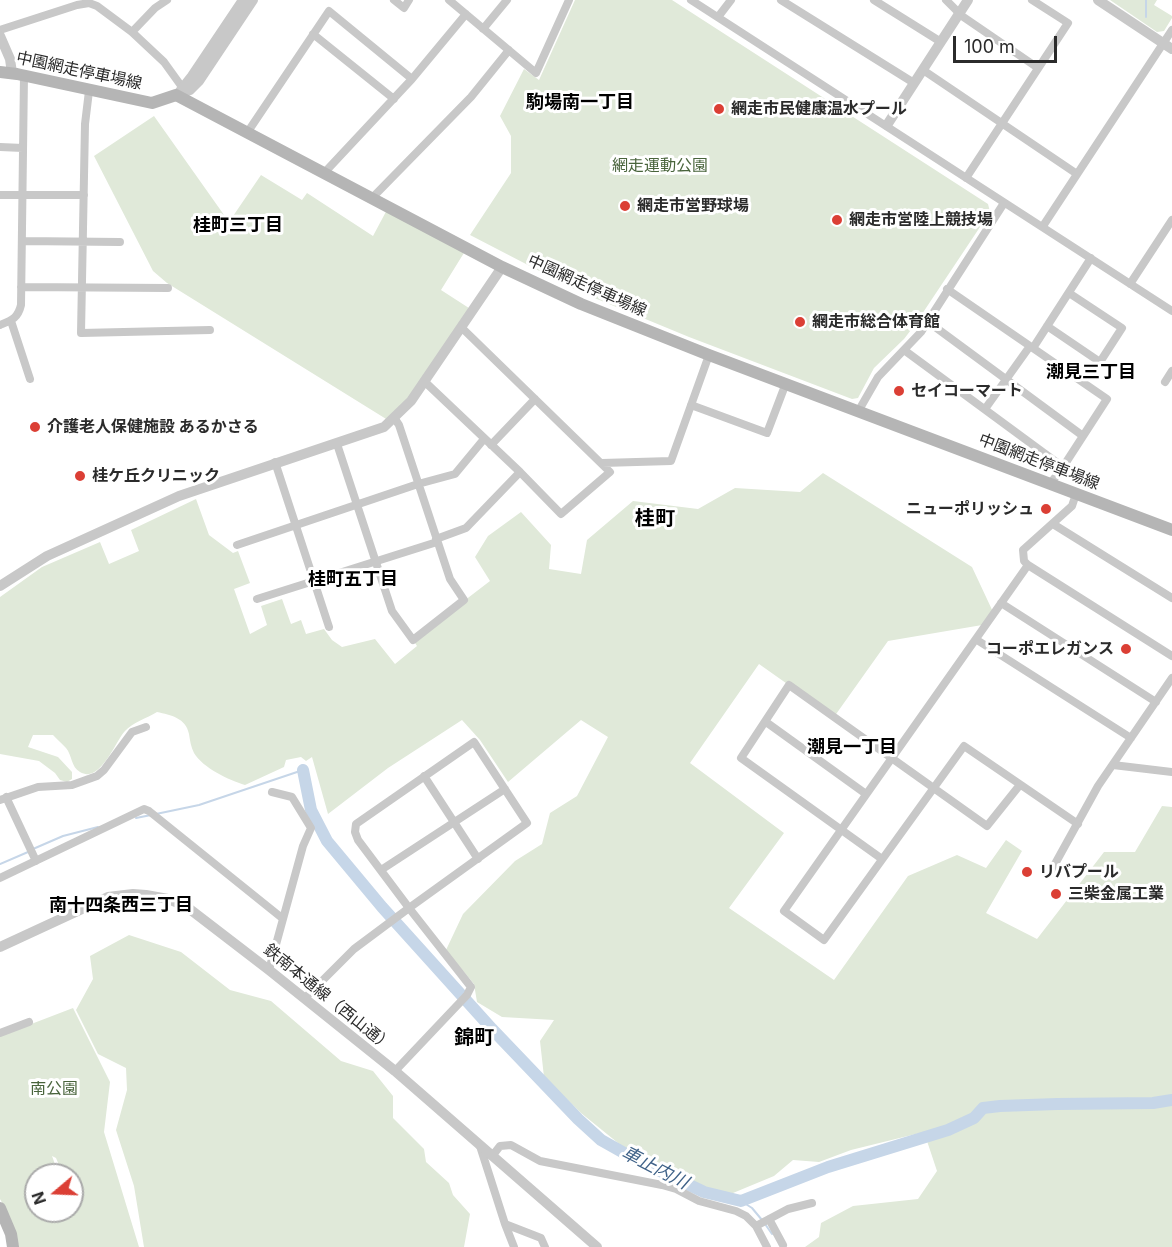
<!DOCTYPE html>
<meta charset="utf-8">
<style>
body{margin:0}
#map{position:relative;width:1172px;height:1247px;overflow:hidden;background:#fff;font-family:Inter,sans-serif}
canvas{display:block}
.north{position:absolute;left:24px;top:1163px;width:60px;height:60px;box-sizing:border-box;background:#fff;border:2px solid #aaa;border-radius:50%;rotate:251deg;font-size:16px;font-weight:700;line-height:24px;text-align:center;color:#2b2b2b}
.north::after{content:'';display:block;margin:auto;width:21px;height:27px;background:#db3f35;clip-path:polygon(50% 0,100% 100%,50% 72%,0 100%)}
.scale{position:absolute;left:953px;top:36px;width:104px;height:27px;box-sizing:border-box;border:3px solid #2b2b2b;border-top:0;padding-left:8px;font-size:18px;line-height:21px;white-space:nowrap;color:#2b2b2b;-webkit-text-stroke:4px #fff;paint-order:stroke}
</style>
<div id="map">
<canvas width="1172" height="1247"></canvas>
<div class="north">N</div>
<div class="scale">100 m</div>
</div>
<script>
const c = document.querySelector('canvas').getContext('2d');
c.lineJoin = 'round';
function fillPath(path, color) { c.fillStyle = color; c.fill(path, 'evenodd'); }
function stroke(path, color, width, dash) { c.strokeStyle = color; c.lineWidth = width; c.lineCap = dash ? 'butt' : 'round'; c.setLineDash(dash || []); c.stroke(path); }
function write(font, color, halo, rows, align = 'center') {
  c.font = font + ' Inter,"Noto Sans JP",sans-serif'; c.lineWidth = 6; c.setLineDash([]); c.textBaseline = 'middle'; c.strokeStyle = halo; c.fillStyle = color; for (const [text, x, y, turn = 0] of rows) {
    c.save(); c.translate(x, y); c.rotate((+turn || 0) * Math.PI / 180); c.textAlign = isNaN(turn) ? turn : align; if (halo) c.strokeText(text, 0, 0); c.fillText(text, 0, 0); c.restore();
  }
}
fillPath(new Path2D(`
 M575 0H672L988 204 990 212 914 326 904 339 874 368 858 398 852 399 689 337 580 292 470 235 511 173V136L500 116 524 69 539 80Z
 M1110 0H1157L1154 5 1172 16V18L1164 31 1157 32Z
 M154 116 229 222 261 175 302 200 307 193 373 236 389 206 467 248 441 290 472 310 391 422 167 283 153 271 94 156Z
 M823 473 972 567 994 614 988 624 888 641 834 717 759 664 690 763 784 833 729 908 834 980 908 876 957 855 986 868 1006 840 1022 851 986 913 1037 939 1104 852H1135L1162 806 1172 807V1247H805L819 1237 821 1223 853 1206 918 1199 937 1171 924 1132 851 1150 819 1162 793 1160 774 1176 733 1193 714 1192 697 1187 669 1169 623 1147 581 1113 544 1077 540 1041 554 1020 502 1017 477 1002 474 984 446 950 463 914 515 861 542 844 550 813 577 796 608 737 581 720 508 782 480 740 462 720 388 768 328 814 312 757 306 761 301 757 286 760 284 767 245 785C229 780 203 768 194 753 191 747 190 741 189 734 186 718 171 715 157 712 147 718 132 723 125 731 115 742 100 784 80 772 71 767 72 755 66 748 62 744 57 739 53 735H33L28 747 58 757 72 772V779L67 782 60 780 55 773 39 761 0 754V597L42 567 100 542 109 564 139 551 131 530 196 499 209 535 233 553 238 551 250 583 234 589 250 634 267 625 261 606 282 599 291 624 301 620 306 634 324 629 332 640 342 647 375 639 395 664 417 646 413 640 490 581 475 557 488 536 521 512 551 545 549 569 581 574 587 540 633 501 698 509 735 488 800 492Z
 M129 935 181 952 230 990 271 1001 341 1061 373 1071 393 1096V1118L424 1149 426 1162 449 1183 453 1195 470 1214 464 1247H144L134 1186 116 1130 127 1090 126 1068 98 1054 76 1010 93 979 90 956Z
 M73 1008 110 1082 104 1132 139 1247H19L10 1217 0 1199V1036ZM52 1156 56 1158 63 1175H72V1211H36V1175H59Z`), '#e0e9d9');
stroke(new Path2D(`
 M1146 17V0
 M156 814 199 805 303 770
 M136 818 151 815
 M33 849 63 836 98 827
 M0 864 28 852
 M741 1201 752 1208 762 1220
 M765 1224 772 1234`), '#c6d6e8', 2);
stroke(new Path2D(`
 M303 770 311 810 327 841 382 907 492 1029 578 1119 601 1140 633 1158 704 1192 741 1201 828 1167 948 1130 974 1118 983 1108 1000 1106 1057 1104 1153 1103 1172 1100`), '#c6d6e8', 12);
stroke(new Path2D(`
 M394 0 404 8 409 0
 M449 0 536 73 569 0
 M691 0 1172 311
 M781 0 914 83
 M874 0 941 42
 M946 0 959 13
 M959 14 1038 68
 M718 17 731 0
 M483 29 507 0
 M0 30 77 5 89 3 97 6 132 32 164 62 182 87
 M132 32 155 8 167 0
 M313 34 394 99
 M923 70 1077 174
 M89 91 85 124 81 333 210 330
 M247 133 329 11 412 79
 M0 147 23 148
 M325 172 412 79 466 14
 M966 178 1068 23 1032 0
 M0 195H84
 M373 197 471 97 509 50
 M1043 226 1172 30
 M22 241 120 242
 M1130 284 1172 220
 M21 287 168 288
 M947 289 1107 399 1063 467 1050 484
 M11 321 30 379
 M927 321 1083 436
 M0 325C12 320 18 318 21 305L24 75
 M1047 326 1100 362 1122 328 1069 293
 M1033 348 1091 258
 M904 350 1063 467
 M424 381 520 472 561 514 610 472 461 327
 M1165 382 1172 371
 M691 405 767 433 786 383
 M985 409 1030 346
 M859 410 878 377 921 332 1004 203
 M337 444 392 611 413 640 464 600 450 579 399 425 395 419
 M491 445 535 399
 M275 462 329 627
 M602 463 671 461 709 355
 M1076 494 1072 506 1023 550 1024 561 1028 565 784 911 824 940 964 746 1078 824
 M1053 524 1172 598
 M436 539 466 528 520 472
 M237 545 418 484 455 474 484 439
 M1028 565 1172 656
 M257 599 437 542
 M1001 603 1156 702
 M977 640 1131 738
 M766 722 866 794
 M474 742 527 823 409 908 358 840 355 832 356 824Z
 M1113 765 1172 772
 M424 776 478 859
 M6 797 36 861
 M0 800 38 787 72 785 97 776 104 770 132 732 146 727
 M882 859 741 758 789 685 987 826 1019 786
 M381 870 505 789
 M1050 873 1098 786 1172 678
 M0 878 144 809 149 811 282 918
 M269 970 303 846 311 828 292 797 272 792
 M305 998 354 949 409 908 471 987 467 995 395 1071
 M0 1033 29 1022
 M480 1146 505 1224
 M493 1155 500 1146 511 1145 540 1161 662 1185 676 1189 699 1201 736 1211 746 1216 756 1226 767 1247
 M769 1219 783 1245
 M756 1226 788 1209 812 1203
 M514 1247 505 1224 541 1238 545 1247`), '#c8c8c8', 8);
stroke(new Path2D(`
 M1098 0 1172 49
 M0 36 10 59 12 73
 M176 95 190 90 199 81 253 0
 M177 95 192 76 243 0
 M887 125 968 0
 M0 586 47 556 179 496 384 427 411 401 502 267
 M0 947 108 897 133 894 146 895 168 899 187 907 269 970 395 1071 597 1247`), '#c8c8c8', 10);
stroke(new Path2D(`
 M0 72 17 74 152 103 176 95 502 267 581 304 709 355 1172 530
 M0 1208 11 1234 13 1247`), '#b5b5b5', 12);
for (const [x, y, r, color] of [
 [719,109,6,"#db3f35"],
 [625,206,6,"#db3f35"],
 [837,220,6,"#db3f35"],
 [800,322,6,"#db3f35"],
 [899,391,6,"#db3f35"],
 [35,427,6,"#db3f35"],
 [80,476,6,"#db3f35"],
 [1046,509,6,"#db3f35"],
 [1126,649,6,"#db3f35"],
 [1027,872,6,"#db3f35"],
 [1056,894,6,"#db3f35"]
]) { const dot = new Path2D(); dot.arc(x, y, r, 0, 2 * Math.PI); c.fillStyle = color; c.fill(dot); stroke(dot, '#fff', 2); }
write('16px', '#2b2b2b', '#fff', [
 ["中園網走停車場線",79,71,12],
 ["中園網走停車場線",587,286,24],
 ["中園網走停車場線",1039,462,21],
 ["鉄南本通線（西山通）",328,998,39]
]);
write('bold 16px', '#2b2b2b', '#fff', [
 ["網走市民健康温水プール",731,109],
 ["網走市営野球場",637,206],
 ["網走市営陸上競技場",849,220],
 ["網走市総合体育館",812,322],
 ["セイコーマート",911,391],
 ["介護老人保健施設 あるかさる",47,427],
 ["桂ケ丘クリニック",92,476],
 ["ニューポリッシュ",1034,509,"right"],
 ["コーポエレガンス",1114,649,"right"],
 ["リバプール",1039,872],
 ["三柴金属工業",1068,894]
], 'left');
write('16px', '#49643c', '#fff', [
 ["網走運動公園",660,166],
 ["南公園",54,1089]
]);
write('bold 18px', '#000', '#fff', [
 ["駒場南一丁目",580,103],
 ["桂町三丁目",238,226],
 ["潮見三丁目",1091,373],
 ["桂町五丁目",353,580],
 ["潮見一丁目",852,748],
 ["南十四条西三丁目",121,906]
]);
write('italic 18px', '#3f6288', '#fff', [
 ["車止内川",655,1168,27]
]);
write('bold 20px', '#000', '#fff', [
 ["桂町",655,519],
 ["錦町",474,1038]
]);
</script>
